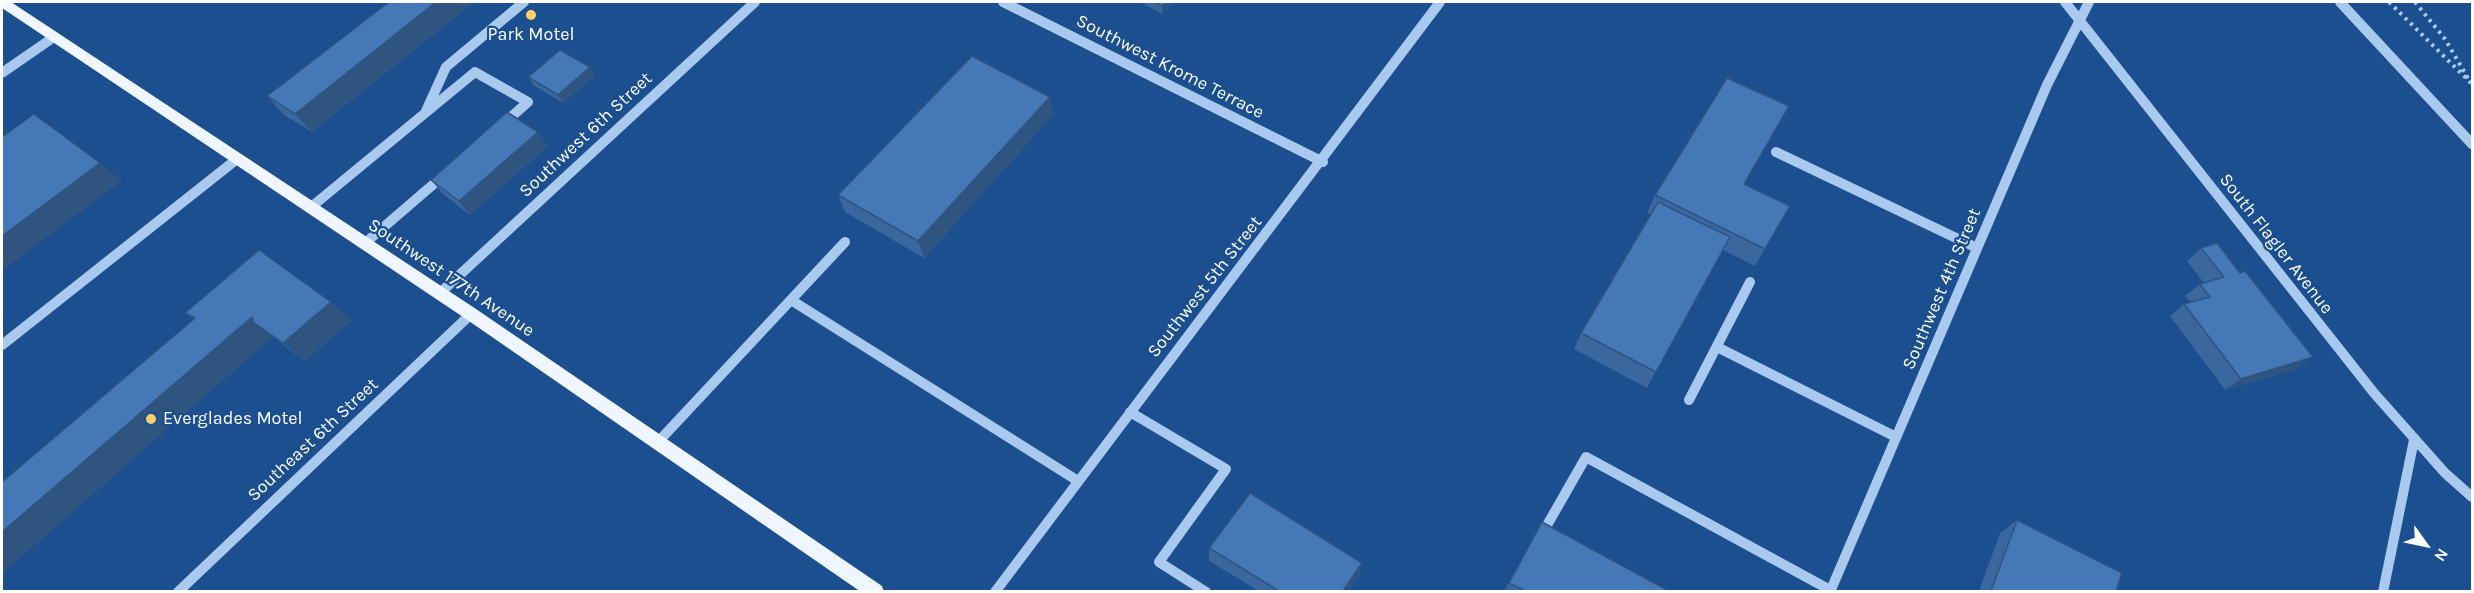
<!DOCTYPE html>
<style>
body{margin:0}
#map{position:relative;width:2474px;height:593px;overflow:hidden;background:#1b4f8f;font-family:Karla,sans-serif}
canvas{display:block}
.frame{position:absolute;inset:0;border:3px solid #fff;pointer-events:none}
.north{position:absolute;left:2396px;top:515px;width:60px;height:60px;-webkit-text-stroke:4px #1b4f8f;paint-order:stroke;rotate:123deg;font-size:16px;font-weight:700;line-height:24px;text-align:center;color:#fff}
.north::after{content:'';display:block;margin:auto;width:21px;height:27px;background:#fff;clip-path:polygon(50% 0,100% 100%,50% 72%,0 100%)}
</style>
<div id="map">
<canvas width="2474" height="593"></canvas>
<div class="frame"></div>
<div class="north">N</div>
</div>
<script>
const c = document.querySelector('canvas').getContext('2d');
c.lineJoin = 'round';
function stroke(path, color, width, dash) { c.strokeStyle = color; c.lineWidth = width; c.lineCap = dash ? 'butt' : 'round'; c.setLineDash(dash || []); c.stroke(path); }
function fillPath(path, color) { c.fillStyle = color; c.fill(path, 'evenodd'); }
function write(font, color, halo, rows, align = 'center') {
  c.font = font + ' Karla,sans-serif'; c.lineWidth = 4.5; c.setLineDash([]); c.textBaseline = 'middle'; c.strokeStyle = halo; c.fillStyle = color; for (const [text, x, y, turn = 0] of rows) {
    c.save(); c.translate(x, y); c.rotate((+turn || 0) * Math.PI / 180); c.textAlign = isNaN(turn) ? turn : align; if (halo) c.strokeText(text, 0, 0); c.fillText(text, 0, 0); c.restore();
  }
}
stroke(new Path2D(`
 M2389 2 2472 84
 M2415 2 2445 39 2469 80`), '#a9c9ee', 4, [3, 4.5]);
stroke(new Path2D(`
 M1003 2 1323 162
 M2065 2 2374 393 2445 473 2472 497
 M2340 2 2472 144
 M2 73 54 37
 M426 111 446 67 524 2
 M1776 152 1977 248
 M310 208 475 72 528 102 503 124
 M364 244 443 176
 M440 293 755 2
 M791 300 1078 481
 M2 345 237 159
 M1717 347 1896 437
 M1689 400 1750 282
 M1130 412 1226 469 1159 562 1206 592
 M658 442 845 242
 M1546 527 1586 457 1830 590
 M178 592 471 314
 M995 592 1440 2
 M1830 592 2047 85 2089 2
 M2383 592 2414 440`), '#a9c9ee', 10);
fillPath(new Path2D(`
 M2 2H11L476 309 882 586 884 592H861L466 319 2 8Z`), '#f0f6ff');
fillPath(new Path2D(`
 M389 2H474L312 132 284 115 267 96Z
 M1140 2H1175L1162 14Z
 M595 75 563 103 533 85 528 77Z
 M1050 97 1053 115 924 258 845 212 838 195Z
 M548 146 470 215 443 194 431 180Z
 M1744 185 1765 249 1755 266 1723 250 1647 388 1574 349 1581 333 1651 214 1647 213 1655 195Z
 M2201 248 2297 369 2225 390 2170 316 2184 304 2190 302 2185 296 2200 284 2204 283 2187 261Z
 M185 313 352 320 305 361 273 337 194 319Z
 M2017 520 2116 591H1979L2000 533Z
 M1542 522 1669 591H1504Z
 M1209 548 1362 563 1359 576 1348 591H1259L1209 561Z`), '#3a679d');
fillPath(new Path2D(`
 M436 2H474L312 132 295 114Z
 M1166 2H1175L1162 14V6Z
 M590 67 595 75 563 103 558 95Z
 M1050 97 1053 115 924 258 918 241Z
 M538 132 548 146 470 215 459 201Z
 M100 163 122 181 2 271V236Z
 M331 302 352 320 305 361 283 343Z
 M252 317 253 322 273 337 2 574V532Z
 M2313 357 2297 369 2225 390 2241 379Z
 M1362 563 1359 576 1348 591H1343Z`), '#305480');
const building = new Path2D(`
 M389 2H436L295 114 267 96Z
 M1154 2H1166L1162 6Z
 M560 50 590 67 558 95 528 77Z
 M972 56 1050 97 918 241 838 195Z
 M1727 78 1789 106 1744 184 1790 206 1765 249 1655 195Z
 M507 112 538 132 459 201 431 180Z
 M34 114 100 163 2 236V137Z
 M1658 202 1730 237 1656 372 1581 333Z
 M2217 243 2240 273 2245 271 2313 357 2241 379 2184 304 2210 297 2200 284 2224 277 2201 248Z
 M259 250 331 302 283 343 253 322 252 317 2 532V482L195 318 185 313Z
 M1250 493 1362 563 1343 591H1279L1209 548Z
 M2017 520 2122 573 2116 591H1991Z
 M1542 522 1669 591H1525L1509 583Z`);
fillPath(building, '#4478b7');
stroke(building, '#305480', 1.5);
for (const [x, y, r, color] of [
 [531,15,6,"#ffd166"],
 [151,419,6,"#ffd166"]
]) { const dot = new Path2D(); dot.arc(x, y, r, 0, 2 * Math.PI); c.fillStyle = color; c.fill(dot); stroke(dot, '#1b4f8f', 2); }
write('18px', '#fff', '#1b4f8f', [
 ["Park Motel",531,35],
 ["Everglades Motel",163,419,"left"]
]);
write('18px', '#fff', '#1b4f8f', [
 ["Southwest Krome Terrace",1170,67,27],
 ["Southwest 6th Street",586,135,-43],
 ["South Flagler Avenue",2276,244,52],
 ["Southwest 177th Avenue",451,278,34],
 ["Southwest 5th Street",1205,287,-52],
 ["Southwest 4th Street",1942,289,-67],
 ["Southeast 6th Street",313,440,-43]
]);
</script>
